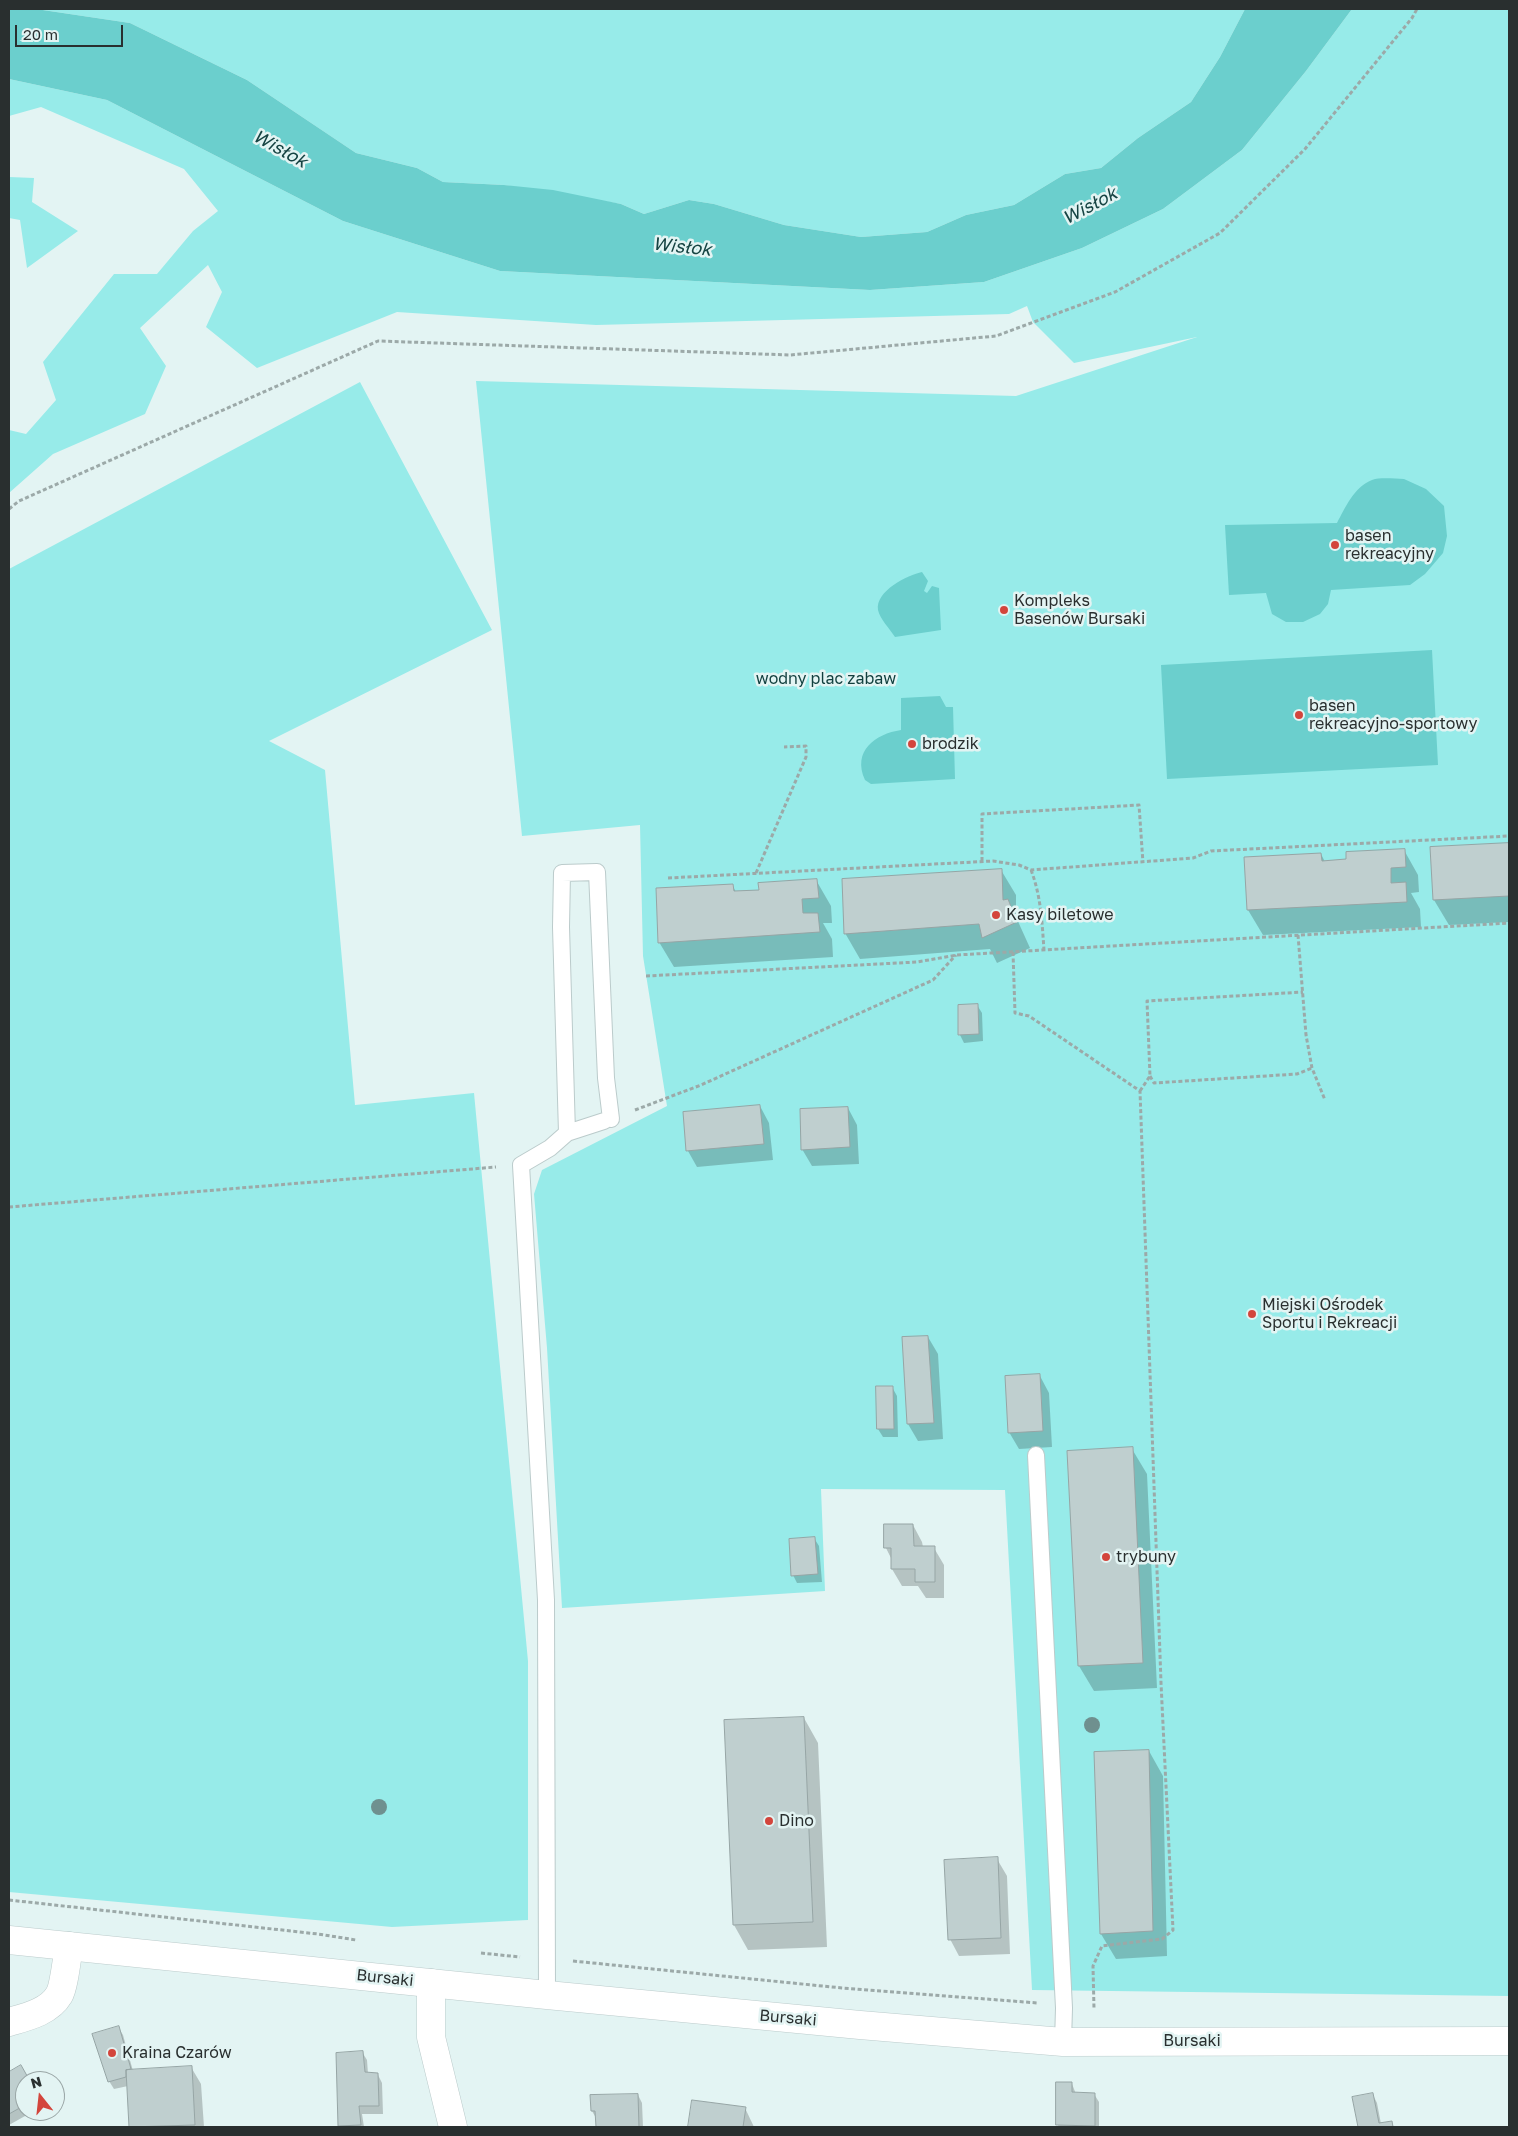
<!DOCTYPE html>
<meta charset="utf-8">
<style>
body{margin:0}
#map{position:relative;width:1518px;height:2136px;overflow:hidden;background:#e3f4f3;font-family:"Golos Text",sans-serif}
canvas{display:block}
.frame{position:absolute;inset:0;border:10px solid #292f2f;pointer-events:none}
.north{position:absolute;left:15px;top:2071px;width:50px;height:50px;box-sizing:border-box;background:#e3f4f3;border:1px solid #99a5a5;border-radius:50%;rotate:344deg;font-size:14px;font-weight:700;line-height:20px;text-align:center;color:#292f2f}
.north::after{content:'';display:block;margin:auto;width:18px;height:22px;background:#d3453c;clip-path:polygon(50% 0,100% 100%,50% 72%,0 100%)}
.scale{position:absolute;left:15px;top:25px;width:108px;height:22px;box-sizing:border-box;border:2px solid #292f2f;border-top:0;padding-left:6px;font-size:15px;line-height:18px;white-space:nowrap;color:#292f2f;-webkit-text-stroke:4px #e3f4f3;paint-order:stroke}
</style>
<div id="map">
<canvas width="1518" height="2136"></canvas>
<div class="frame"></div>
<div class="north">N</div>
<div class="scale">20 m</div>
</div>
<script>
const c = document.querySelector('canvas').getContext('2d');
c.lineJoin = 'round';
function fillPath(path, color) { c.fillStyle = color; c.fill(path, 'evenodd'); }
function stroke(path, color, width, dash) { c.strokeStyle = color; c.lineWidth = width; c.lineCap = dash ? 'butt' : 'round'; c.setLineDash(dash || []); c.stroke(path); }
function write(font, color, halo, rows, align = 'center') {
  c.font = font + ' "Golos Text",sans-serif'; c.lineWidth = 5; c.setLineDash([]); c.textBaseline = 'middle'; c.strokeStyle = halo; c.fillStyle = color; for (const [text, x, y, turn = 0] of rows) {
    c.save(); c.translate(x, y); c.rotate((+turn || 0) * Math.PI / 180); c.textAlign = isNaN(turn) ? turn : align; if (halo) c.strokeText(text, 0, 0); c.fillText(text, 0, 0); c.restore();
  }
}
fillPath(new Path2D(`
 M36 9H1245L1220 57 1191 102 1138 138 1101 168 1065 174 1014 205 966 215 927 232 861 237 784 225 714 204 689 200 644 214 621 204 504 185 443 182 417 168 356 153 247 80 130 23Z
 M1352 9H1509V1996L1032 1990 1005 1490 821 1489 825 1591 562 1608 547 1348 534 1194 542 1170 667 1106 643 956 640 825 522 836 476 381 1016 396 1197 337 1074 363 1033 322 1027 306 1009 314 596 325 397 312 257 368 206 327 222 292 208 265 140 328 166 366 145 414 53 454 9 493V430L26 434 56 400 43 362 114 274H157L193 231 218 211 184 169 41 107 9 116V79L107 100 343 221 500 271 870 290 984 282 1082 248 1163 209 1242 150 1306 71Z
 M9 177 34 178 32 202 78 231 27 268 20 220 9 218Z
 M360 382 492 630 269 741 325 770 355 1105 474 1093 528 1661V1920L392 1927 9 1892V569Z`), '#97ebe9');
fillPath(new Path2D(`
 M9 9H36L130 23 247 80 356 153 417 168 443 182 504 185 553 190 621 204 644 214 689 200 714 204 784 225 861 237 927 232 966 215 1014 205 1065 174 1101 168 1138 138 1191 102 1220 57 1245 9H1352L1306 71 1242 150 1163 209 1082 248 984 282 870 290 500 271 343 221 107 100 9 79Z
 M1404 479 1426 489 1444 506 1447 536 1443 553 1425 574 1410 585 1331 590 1328 604 1320 614 1303 622H1286L1272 614 1266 593 1229 595 1225 525 1337 523C1345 508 1354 487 1372 480 1381 477 1395 479 1404 479Z
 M922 572 928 581 924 591 927 593 932 586 939 588 941 630 895 637C890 629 880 619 878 610 875 591 908 575 922 572Z
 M1432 650 1438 765 1167 779 1161 665Z
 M940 696 946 707H953L955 779 871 784 865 780C852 751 875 734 901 730V698Z`), '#6bcfcd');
fillPath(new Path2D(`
 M1509 844V922L1449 925 1434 900 1431 848Z
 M1404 850 1418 875 1419 892 1411 893 1420 909 1421 927 1263 935 1248 910 1321 854 1325 862 1347 860Z
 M1001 870 1016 895V917L1030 948 997 963 990 949 860 959 845 933Z
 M816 880 831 906 832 923H823L832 939 833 957 674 967 659 942 732 885 736 892 760 891Z
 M977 1005 982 1013 983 1041 964 1043 960 1035Z
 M760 1106 769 1123 773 1160 697 1167 688 1151Z
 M848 1108 857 1125 859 1164 812 1166 802 1149Z
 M928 1337 938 1354 943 1439 918 1441 908 1424 903 1339Z
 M1040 1376 1049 1393 1052 1447 1019 1449 1009 1432Z
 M892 1387 897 1396 898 1437H883L878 1429Z
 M1132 1449 1147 1474 1157 1688 1094 1691 1079 1666Z
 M913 1525 922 1542 923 1547 934 1548 944 1565V1598H926L918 1586H902L892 1569V1560L886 1548 885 1526Z
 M814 1538 819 1546 822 1582 797 1583 793 1575Z
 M804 1718 818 1743 827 1947 748 1950 734 1925 726 1721Z
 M1149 1751 1163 1776 1167 1956 1116 1959 1101 1934 1095 1753Z
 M997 1859 1007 1876 1010 1954 959 1956 950 1939Z
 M118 2027 123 2035 133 2071 191 2067 201 2084 204 2127H130L128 2086 114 2089 109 2081Z
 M362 2052 367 2060 368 2074 378 2075 382 2083 383 2114H362L364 2127H340L337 2054Z
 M20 2067 28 2081H25V2111H34L9 2125V2073Z
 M1072 2084 1076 2094H1094L1099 2102V2127H1059L1058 2125Z
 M638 2095 642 2103 643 2127H597L596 2118 592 2111Z
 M1373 2095 1377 2103 1381 2124 1391 2122 1394 2127H1359L1354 2098Z
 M693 2101 745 2108 754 2127H690Z`), '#0003');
const building = new Path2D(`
 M1509 843V896L1433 900 1430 847Z
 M1405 849 1406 867 1391 868V883L1406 882 1407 902 1247 910 1244 857 1321 853 1322 861 1346 859V852Z
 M1002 869 1003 900 1008 899 1017 922 982 938 979 924 844 934 842 879Z
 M817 879 819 898 802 899 803 913H818L820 932 658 943 656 888 733 884 734 891 759 890 758 883Z
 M978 1004 979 1034 958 1035V1005Z
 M760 1105 764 1144 686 1151 683 1112Z
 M848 1107 850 1147 801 1150 800 1109Z
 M928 1336 934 1423 907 1424 902 1337Z
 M1040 1374 1043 1431 1008 1433 1005 1376Z
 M876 1386H893L894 1429H877Z
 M1133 1447 1143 1663 1078 1666 1067 1451Z
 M884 1524H913L914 1546H935V1582H915V1569H891V1548H884Z
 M815 1537 818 1574 791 1576 789 1539Z
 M804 1717 813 1922 733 1925 724 1720Z
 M1149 1750 1153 1931 1100 1934 1094 1752Z
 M998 1857 1001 1938 948 1940 944 1860Z
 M119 2026 131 2069 126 2070V2077L108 2082 92 2034Z
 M363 2051 365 2072 378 2073 379 2106H359L361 2125 338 2126 336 2053Z
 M21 2065 30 2081H25V2105L9 2114V2072Z
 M192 2066 195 2125 129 2127 126 2070Z
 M1056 2082H1072V2092L1095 2093V2126L1056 2125Z
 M1373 2093 1379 2123 1392 2121 1393 2127H1354H1358L1352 2097Z
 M638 2094 639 2127H596L595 2111H591L590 2095Z
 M692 2100 746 2107 743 2127H688Z`);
fillPath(building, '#bfcfcf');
stroke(building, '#96a5a5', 1);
const service = new Path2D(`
 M567 1133 561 927 562 873 597 872 606 1078 611 1119
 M1036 1455 1064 2008 1063 2042
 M547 1995 546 1600 521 1165 550 1148 567 1133 604 1121`);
const minor = new Path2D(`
 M431 1983V2037L453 2127
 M9 2022C26 2017 49 2012 59 1995 64 1987 67 1957 69 1946`);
const tertiary = new Path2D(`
 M9 1940 547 1995 860 2025 1063 2042 1509 2041`);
stroke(service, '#bbcbcb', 18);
stroke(minor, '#bbcbcb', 29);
stroke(tertiary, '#bbcbcb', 29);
stroke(new Path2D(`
 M9 509 19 501 378 341 790 355 996 336 1115 292 1220 233 1305 149 1412 18 1417 9
 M982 861V814L1139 805 1143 863
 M1031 870C1041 896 1042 922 1044 950
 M756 873 806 757V746L784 747
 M668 878 993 861 1019 865 1031 870 1193 858 1211 851 1509 836
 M1298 935 1306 1035 1312 1068 1325 1100
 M1013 952 1015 1013 1029 1016 1140 1091 1161 1683 1173 1930 1162 1939 1102 1946 1093 1966 1094 2009
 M646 976 917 962 957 955 1509 923
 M1150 1076 1154 1083 1297 1074 1312 1068
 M1140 1091 1150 1076 1147 1001 1303 992
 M635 1110 701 1085 933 980 956 955
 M9 1207 496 1167
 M9 1900 318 1934 356 1940
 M481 1953 520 1957
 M573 1961 842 1988 1038 2003`), '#9ca9a8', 3, [4, 2.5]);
stroke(service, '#fff', 16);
stroke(minor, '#fff', 28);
stroke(tertiary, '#fff', 28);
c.fillStyle = '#6f908f';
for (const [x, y] of [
 [1092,1725],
 [379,1807]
]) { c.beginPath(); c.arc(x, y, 8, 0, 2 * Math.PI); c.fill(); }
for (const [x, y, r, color] of [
 [1335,545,5,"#d3453c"],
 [1004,610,5,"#d3453c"],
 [1299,715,5,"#d3453c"],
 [912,744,5,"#d3453c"],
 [996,915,5,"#d3453c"],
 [1252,1314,5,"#d3453c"],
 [1106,1557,5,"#d3453c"],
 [769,1821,5,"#d3453c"],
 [112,2053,5,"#d3453c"]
]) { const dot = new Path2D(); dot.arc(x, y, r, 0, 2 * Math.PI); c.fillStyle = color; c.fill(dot); stroke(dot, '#e3f4f3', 2); }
write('16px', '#292f2f', '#e3f4f3', [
 ["basen",1345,536],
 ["rekreacyjny",1345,554],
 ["Kompleks",1014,601],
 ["Basenów Bursaki",1014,619],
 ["basen",1309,706],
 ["rekreacyjno-sportowy",1309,724],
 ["brodzik",922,744],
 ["Kasy biletowe",1006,915],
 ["Miejski Ośrodek",1262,1305],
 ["Sportu i Rekreacji",1262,1323],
 ["trybuny",1116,1557],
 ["Dino",779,1821],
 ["Kraina Czarów",122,2053]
], 'left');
write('16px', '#103f3e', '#e3f4f3', [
 ["wodny plac zabaw",826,679]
]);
write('16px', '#292f2f', '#e3f4f3', [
 ["Bursaki",385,1978,6],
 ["Bursaki",788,2018,5],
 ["Bursaki",1192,2041]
]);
write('italic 18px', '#164443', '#e3f4f3', [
 ["Wisłok",280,149,29],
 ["Wisłok",1090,206,-28],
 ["Wisłok",682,247,6]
]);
</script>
